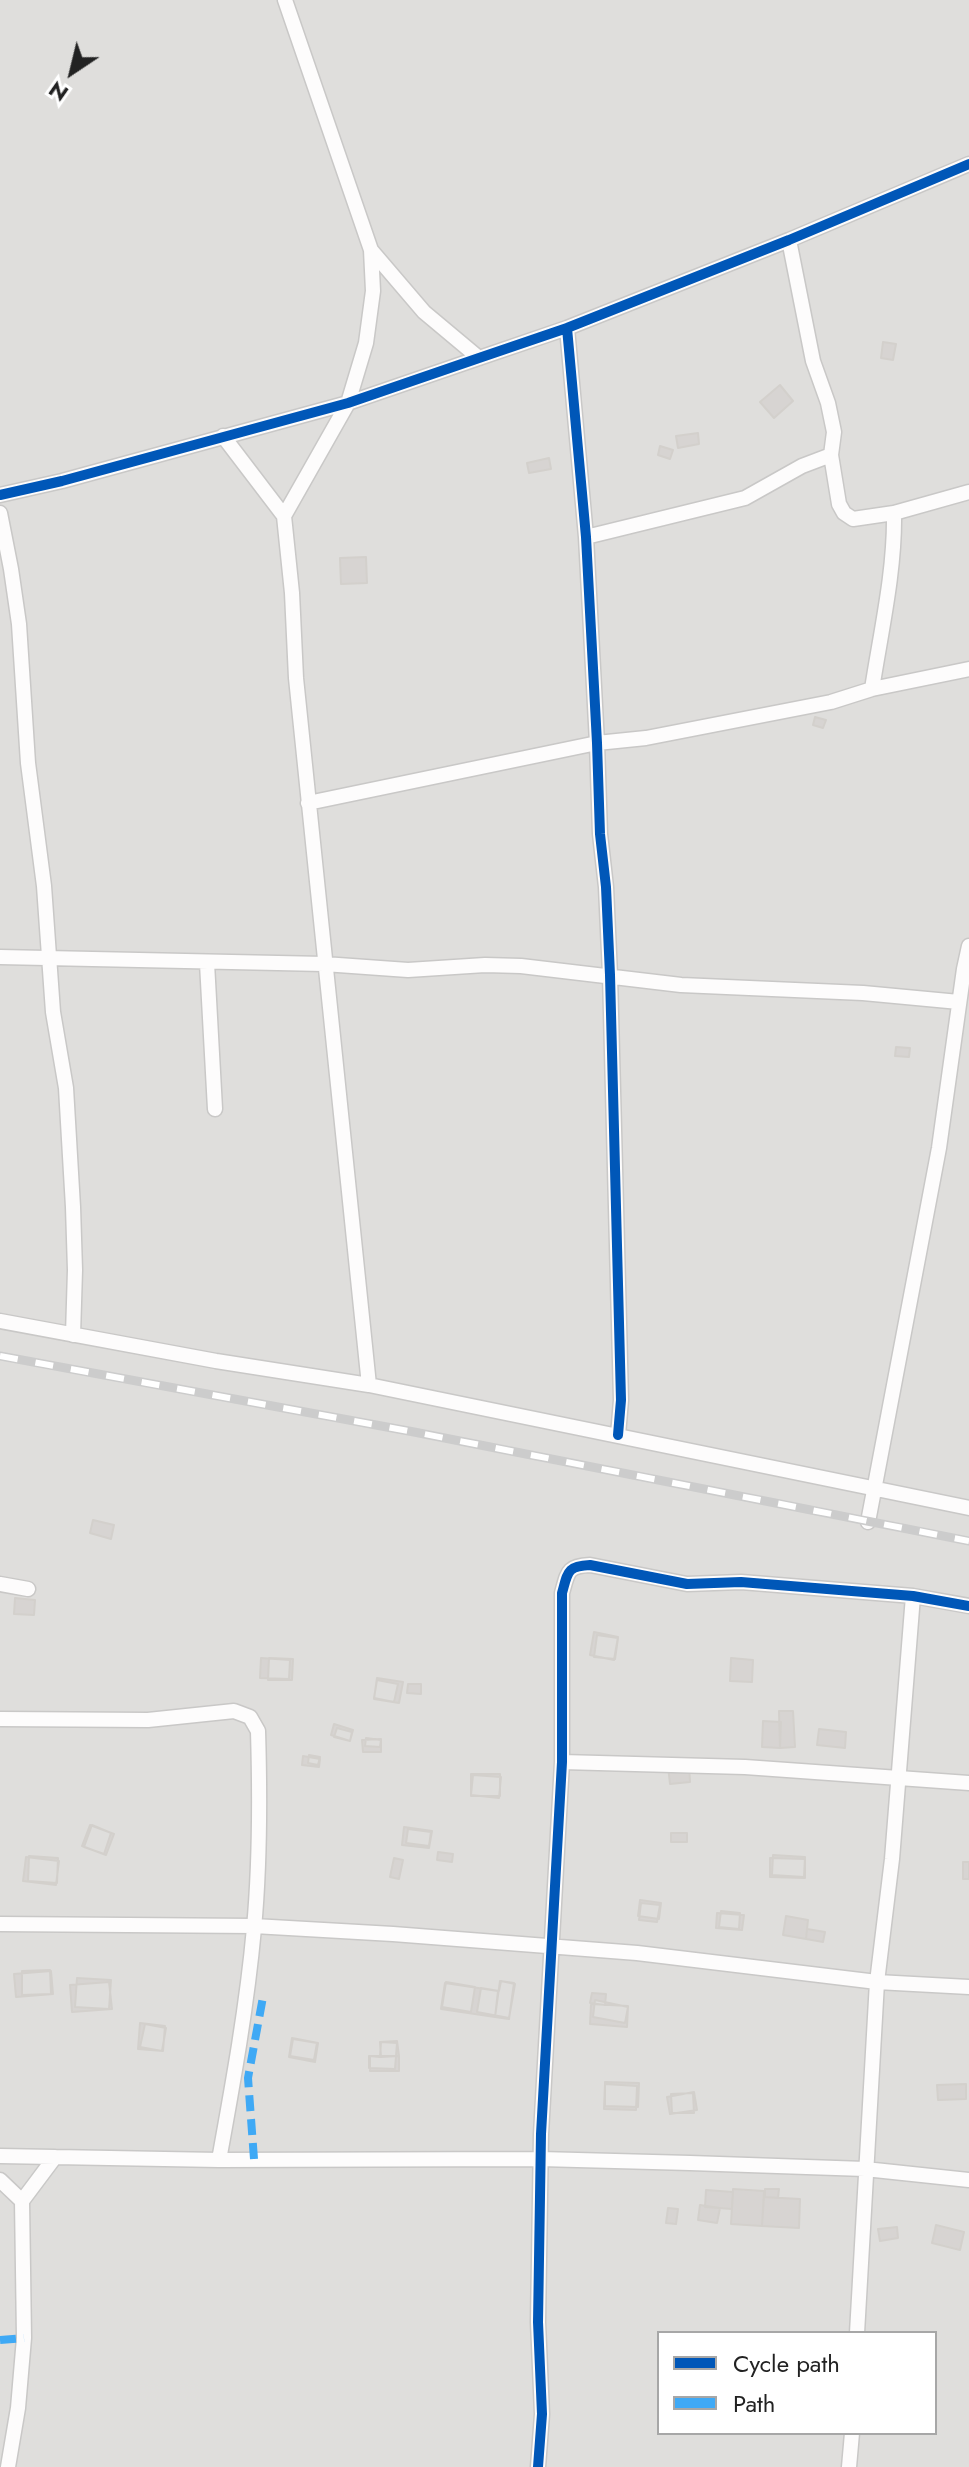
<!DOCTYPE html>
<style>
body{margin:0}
#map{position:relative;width:969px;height:2467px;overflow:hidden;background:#f0eeeb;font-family:Jost,sans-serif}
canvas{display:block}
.legend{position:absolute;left:657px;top:2331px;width:280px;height:104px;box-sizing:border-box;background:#fff;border:2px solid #a7a7a7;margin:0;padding:10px 14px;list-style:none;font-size:24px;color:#222}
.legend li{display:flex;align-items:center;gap:16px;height:40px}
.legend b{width:40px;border:2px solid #a7a7a7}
.north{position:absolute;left:32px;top:32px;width:80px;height:80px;-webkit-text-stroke:6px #fff;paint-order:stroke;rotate:215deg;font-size:22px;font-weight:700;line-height:32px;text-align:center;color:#222}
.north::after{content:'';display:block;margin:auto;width:28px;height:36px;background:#222;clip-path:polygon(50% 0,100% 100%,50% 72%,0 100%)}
</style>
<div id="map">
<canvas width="969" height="2467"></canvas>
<ul class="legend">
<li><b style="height:10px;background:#0057b8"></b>Cycle path</li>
<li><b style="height:10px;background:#3fa9f5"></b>Path</li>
</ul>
<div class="north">N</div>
</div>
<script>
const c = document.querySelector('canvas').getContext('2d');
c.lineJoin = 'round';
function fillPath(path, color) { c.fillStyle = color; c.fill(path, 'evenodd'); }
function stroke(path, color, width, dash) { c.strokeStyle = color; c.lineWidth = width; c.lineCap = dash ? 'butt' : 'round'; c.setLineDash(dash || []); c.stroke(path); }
fillPath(new Path2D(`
 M0 0H969V2467H0ZM659 2333H935V2433H659Z`), '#dfdedc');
const building = new Path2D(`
 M883 342 896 344 893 360 881 358Z
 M780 385 793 401 774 418 760 402Z
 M698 433 699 444 678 448 676 436Z
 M660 446 673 450 670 459 658 455Z
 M549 458 551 469 529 473 527 463Z
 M366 557 367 583 341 584 340 558Z
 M815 717 826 720 823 728 813 725Z
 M896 1047 910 1048 909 1057 895 1056Z
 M93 1520 114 1525 111 1539 90 1533Z
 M15 1598 35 1600 34 1615 14 1614Z
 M594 1632 618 1637 614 1660 590 1655Z
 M597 1635 618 1638 615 1659 594 1657Z
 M261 1658 290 1660 289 1679 260 1678Z
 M269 1658 293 1659 292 1680H268Z
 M731 1658 753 1660 752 1682 730 1681Z
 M377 1678 403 1682 399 1703 374 1699Z
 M377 1680 398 1684 394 1702 374 1698Z
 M408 1684H421V1694L407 1693Z
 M779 1711H793L795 1747 780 1748Z
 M763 1721 781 1722 780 1748 762 1747Z
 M334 1724 353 1730 350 1741 331 1735Z
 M337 1728 352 1732 350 1741 334 1737Z
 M819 1729 846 1732 845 1748 817 1745Z
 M366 1738 381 1740 380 1747 365 1746Z
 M381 1739V1752H363L362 1740Z
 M309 1755 320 1757 318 1765 308 1763Z
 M303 1756 320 1759 319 1767 302 1765Z
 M689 1764 690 1782 670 1784 668 1766Z
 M471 1774H500V1796H471Z
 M473 1775 501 1777 499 1798 471 1795Z
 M90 1825 114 1834 106 1855 82 1846Z
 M92 1825 111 1833 104 1854 84 1847Z
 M404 1827 432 1831 429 1848 402 1845Z
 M408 1829 431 1832 429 1846 406 1843Z
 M671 1833H687V1842H671Z
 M438 1852 453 1854 452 1862 437 1860Z
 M773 1855 805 1857 804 1877 772 1875Z
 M29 1856 58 1858 57 1883 28 1881Z
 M26 1857 59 1861 56 1885 23 1881Z
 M394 1858 403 1860 399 1879 390 1877Z
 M770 1858 805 1859V1878L770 1877Z
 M963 1862H969V1879H963Z
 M640 1900 661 1903 659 1919 638 1916Z
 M641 1903 660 1905 657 1922 639 1920Z
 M721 1911 740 1913 739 1929 719 1927Z
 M717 1913 744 1915 742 1930 716 1928Z
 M786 1916 808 1920 806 1939 783 1935Z
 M807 1929 825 1932 823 1942 806 1939Z
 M50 1970 51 1994 22 1995V1971Z
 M51 1971 53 1994 16 1997 14 1974Z
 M77 1978 111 1980 109 2009 75 2007Z
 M500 1981 514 1983 509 2019 495 2017Z
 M501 1981 515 1984 509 2018 477 2012 481 1988 499 1991Z
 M109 1982 112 2009 72 2012 70 1985Z
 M446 1982 475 1987 471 2012 442 2007Z
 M445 1983 498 1991 495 2017 441 2009Z
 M592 1993 606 1994 605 2005 590 2003Z
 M595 2000 628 2007 625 2023 593 2017Z
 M591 2004 628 2006 627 2027 590 2024Z
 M140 2023 165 2026 163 2051 138 2049Z
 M145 2024 166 2028 162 2051 140 2047Z
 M292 2038 318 2043 315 2062 289 2057Z
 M293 2039 317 2043 314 2060 290 2056Z
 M397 2041 399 2056 381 2057 380 2042Z
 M381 2042 397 2043 395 2069 369 2068V2056L380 2057Z
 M370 2056H399V2071H370Z
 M605 2082 639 2083 638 2107 605 2106Z
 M605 2084 637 2086 636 2110 604 2109Z
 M966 2084V2099L938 2100 937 2085Z
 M694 2092 697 2110 670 2114 667 2097Z
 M693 2093 694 2113H672L671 2094Z
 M733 2189 764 2191 762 2226 731 2224Z
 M765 2189H779L778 2198 765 2197Z
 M706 2190 733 2192 732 2209 705 2207Z
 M764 2197 800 2199 799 2228 762 2226Z
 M700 2205 720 2208 717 2223 698 2220Z
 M668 2208 678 2209 676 2224 666 2223Z
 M936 2225 964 2232 960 2250 932 2243Z
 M897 2227 898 2238 880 2241 878 2229Z`);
fillPath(building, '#d7d4d2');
stroke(building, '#d3d0cc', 2);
const street = new Path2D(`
 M789 240 813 361 828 403 834 432 831 455 839 504 844 513 853 519 894 513
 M371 250 424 312 479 358
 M567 328 586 537 597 743 600 834 606 887 610 975 621 1400 618 1435
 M223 436 284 516 292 593 296 678 369 1385
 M0 495 62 481 348 403 479 358 567 328 789 240 969 164
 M0 513 11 569 19 624 28 763 44 886 53 1012 66 1088 73 1207 75 1270 73 1335
 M284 516 348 403 366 343 373 291 371 250 285 0
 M586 537 745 498 802 466 831 455
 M872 689C881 631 895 571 894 513L969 492
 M308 803 597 743 646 738 831 702 872 689 969 669
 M0 957 324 964 408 970 485 965 521 966 681 985 863 993 959 1002
 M207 963 215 1109
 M0 1321 216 1361 369 1385 969 1508
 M868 1522 939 1148 964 969 969 946
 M0 1584 28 1589
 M0 1719 148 1720 234 1711 250 1717 258 1731C260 1797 260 1863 254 1928 247 2006 233 2083 219 2160
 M562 1762 745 1767 969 1783
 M0 1924 254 1926 393 1934 637 1953 877 1982 969 1987
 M0 2156 219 2160 540 2159 690 2163 865 2169 969 2180
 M0 2180 22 2201
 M857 2333 877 1982 892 1859 913 1596
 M8 2467 18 2408 24 2338 22 2201 55 2157
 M538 2467 542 2414 538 2322 541 2134 562 1762V1593C568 1572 567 1566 590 1565L687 1584 741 1582 913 1596 969 1606
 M849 2467 852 2433`);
stroke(street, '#c9c8c7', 17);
stroke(street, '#fdfcfc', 14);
const rail = new Path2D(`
 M0 1356 414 1432 969 1541`);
stroke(rail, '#ccc', 9);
stroke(rail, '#fff', 6, [18]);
stroke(new Path2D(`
 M254 2159 248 2078 263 1997
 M0 2340 24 2338`), '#3fa9f5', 8, [16, 8]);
stroke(new Path2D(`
 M567 328 586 537 597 743 600 834 606 887 610 975 621 1400 618 1435
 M0 495 62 481 348 403 479 358 567 328 789 240 969 164
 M538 2467 542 2414 538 2322 541 2134 562 1762V1593C568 1572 567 1566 590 1565L687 1584 741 1582 913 1596 969 1606`), '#0057b8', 10);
</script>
